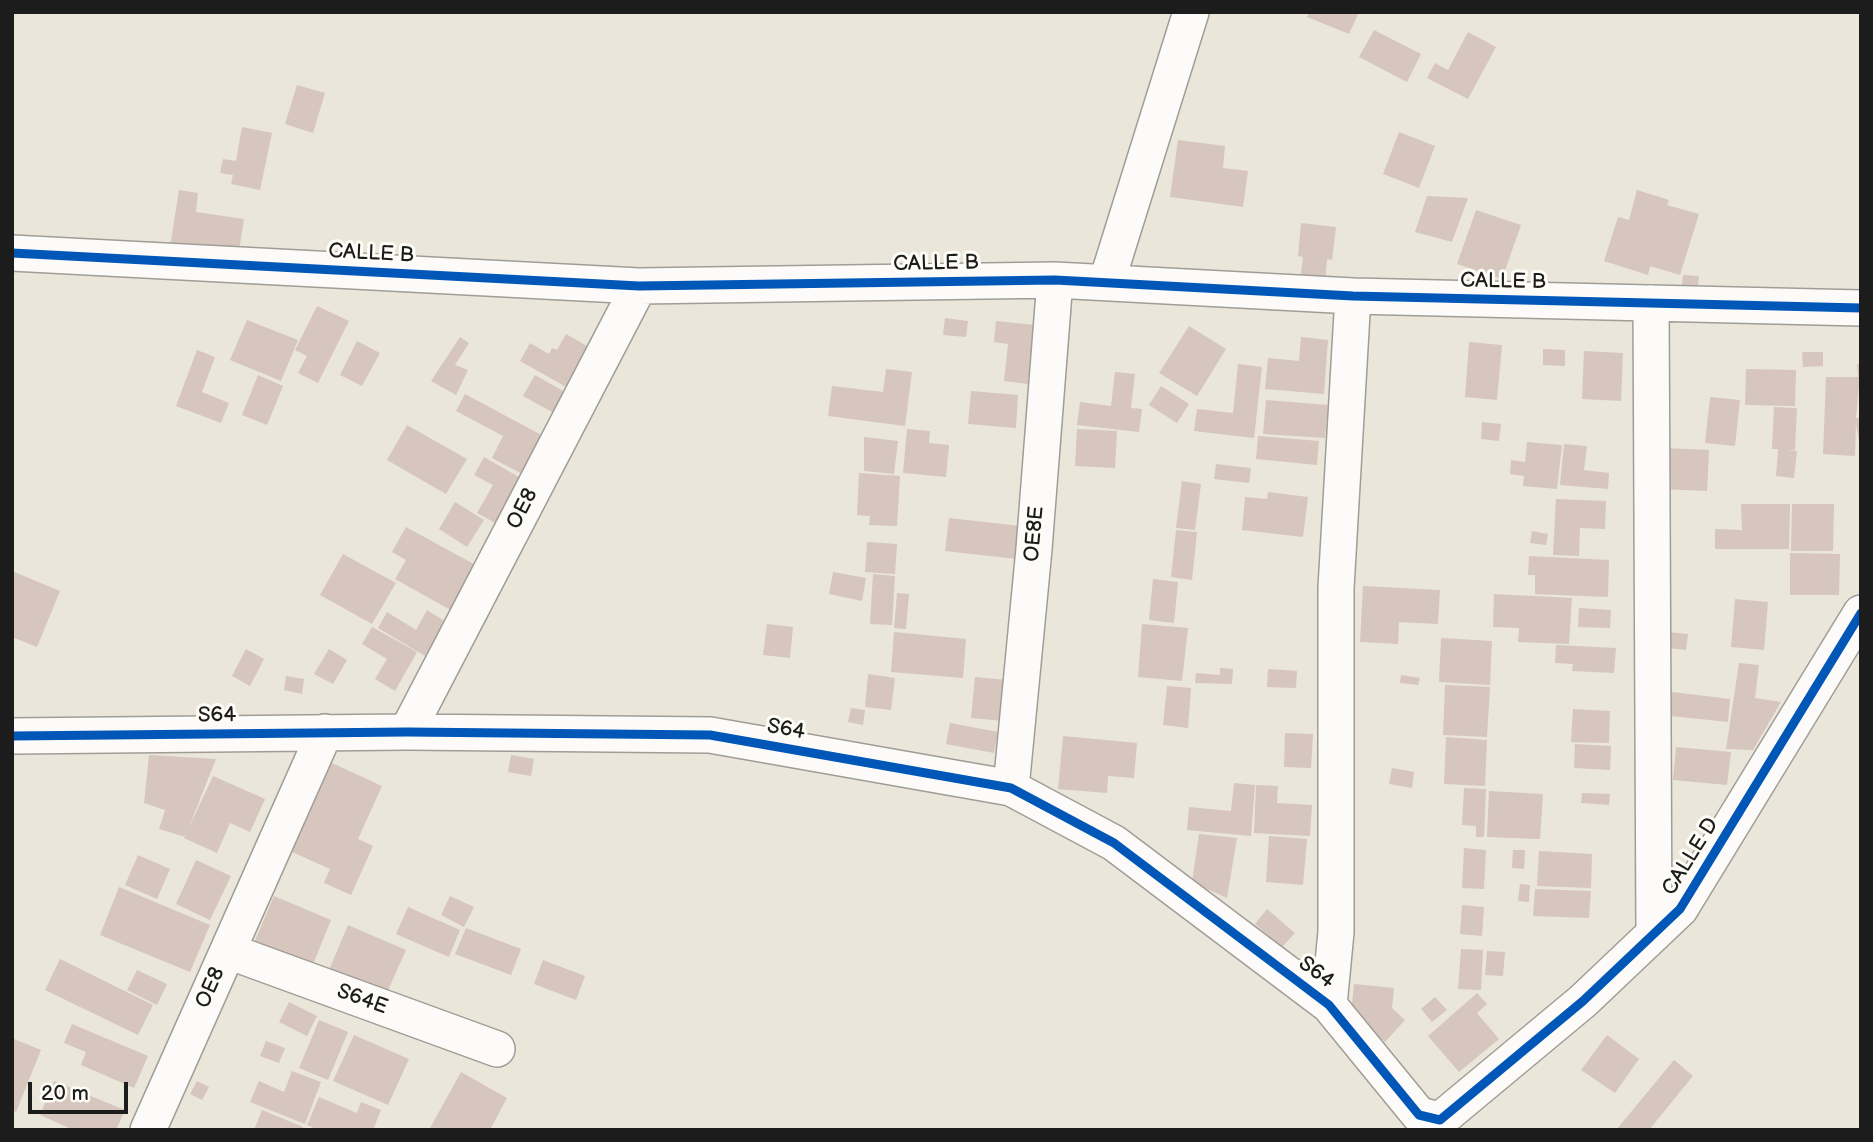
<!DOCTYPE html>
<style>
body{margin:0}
#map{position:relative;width:1873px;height:1142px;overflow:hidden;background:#ebe6da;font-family:"Balsamiq Sans",sans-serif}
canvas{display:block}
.frame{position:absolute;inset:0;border:14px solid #1c1c1c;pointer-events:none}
.scale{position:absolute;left:28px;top:1082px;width:100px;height:32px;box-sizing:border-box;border:4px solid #1c1c1c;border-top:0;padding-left:9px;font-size:21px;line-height:24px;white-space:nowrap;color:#1c1c1c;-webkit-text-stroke:5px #fdfcf7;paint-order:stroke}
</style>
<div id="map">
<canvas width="1873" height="1142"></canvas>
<div class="frame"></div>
<div class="scale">20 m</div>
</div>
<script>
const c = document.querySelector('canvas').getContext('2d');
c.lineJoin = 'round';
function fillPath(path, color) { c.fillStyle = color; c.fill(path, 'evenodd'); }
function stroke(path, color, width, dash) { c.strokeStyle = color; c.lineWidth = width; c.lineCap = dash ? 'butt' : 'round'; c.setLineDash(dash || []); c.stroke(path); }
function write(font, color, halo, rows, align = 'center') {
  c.font = font + ' "Balsamiq Sans",sans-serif'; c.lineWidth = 6; c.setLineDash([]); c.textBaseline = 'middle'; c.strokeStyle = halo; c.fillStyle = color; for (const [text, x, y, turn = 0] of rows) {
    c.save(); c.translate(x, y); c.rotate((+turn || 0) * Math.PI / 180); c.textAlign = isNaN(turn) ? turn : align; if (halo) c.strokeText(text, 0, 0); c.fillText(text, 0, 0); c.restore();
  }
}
fillPath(new Path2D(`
 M1309 12H1359L1349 34 1307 17Z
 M1374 30 1421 54 1407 82 1359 57Z
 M1468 32 1496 47 1468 99 1427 78 1435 63 1448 70Z
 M297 85 325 93 313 133 285 124Z
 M242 127 272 133 260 190 231 184 233 175 220 173 223 159 236 161Z
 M1399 132 1435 146 1419 188 1383 174Z
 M1178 140 1225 146 1223 168 1248 171 1243 207 1170 197Z
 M179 190 198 193 196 212 244 219 238 257 170 247Z
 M1637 190 1669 200 1667 205 1699 214 1680 275 1650 266 1648 275 1604 261 1618 217 1629 220Z
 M1427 196 1468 198 1452 242 1415 232Z
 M1476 210 1521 225 1502 279 1457 264Z
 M1301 223 1336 227 1332 260 1327 259 1325 284 1300 281 1303 257 1298 256Z
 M1683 275 1699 276 1697 297 1681 296Z
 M317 306 349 321 318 383 298 373 307 356 295 350Z
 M945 318 968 321 966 337 943 335Z
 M247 320 298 340 281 381 230 360Z
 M996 321 1034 325 1028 384 1004 381 1008 344 994 342Z
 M1189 326 1226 349 1197 396 1159 373Z
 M566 334 598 352 575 392 520 361 530 343 549 354 552 348 557 350Z
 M460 337 469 343 455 365 468 370 456 395 431 381Z
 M1301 337 1328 340 1324 394 1265 389 1268 358 1299 361Z
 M357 341 380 353 362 386 340 375Z
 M1469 342 1502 345 1497 400 1465 397Z
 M1543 349 1565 350V366L1543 365Z
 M197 350 215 357 202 392 229 403 221 423 176 406Z
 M1584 351 1623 353 1621 401 1582 399Z
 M1802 352H1823V366L1803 367Z
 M1238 364 1262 367 1254 438 1194 431 1197 409 1233 413Z
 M1857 364H1861L1856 418H1861V452L1856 424 1855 456 1823 454 1826 377H1858Z
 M886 369 912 372 905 426 828 416 832 386 883 392Z
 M1746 369 1796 370 1795 406 1745 405Z
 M1115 372 1135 374 1131 408 1142 409 1139 432 1077 425 1080 402 1111 406Z
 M258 375 283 386 267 425 242 415Z
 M535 375 572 396 561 417 523 396Z
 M1161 386 1189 404 1177 423 1149 405Z
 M971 391 1018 395 1016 428 968 424Z
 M465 394 547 438 526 476 492 458 503 436 456 411Z
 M1710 397 1740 400 1735 446 1705 443Z
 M1266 400 1328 405 1325 438 1263 434Z
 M1774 407 1797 408 1795 450H1786L1797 451 1794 478 1776 476 1778 449H1772Z
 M1482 422 1501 424 1499 441 1481 439Z
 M407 425 467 459 446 494 387 460Z
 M907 429 930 431 929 443 949 445 946 477 903 473Z
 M1077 429 1117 431 1115 468 1075 466Z
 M1258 436 1319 441 1317 465 1256 459Z
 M864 437 898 441 894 474 864 471Z
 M1527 442 1562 445 1557 489 1523 486 1524 476 1510 474 1511 460 1525 462Z
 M1564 444 1587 446 1584 470 1609 473 1608 489 1560 485Z
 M1664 448 1709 450 1707 491 1663 489Z
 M484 457 524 480 499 525 477 513 493 485 474 475Z
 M1216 464 1251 468 1249 483 1214 479Z
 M859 473 900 476 897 526 869 525 870 516 857 515Z
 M1182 481 1201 484 1195 530 1176 528Z
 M1268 492 1308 497 1303 537 1242 530 1245 497 1267 499Z
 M1556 499 1606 501 1605 529 1580 528 1579 556 1553 555Z
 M455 502 484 520 467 547 439 529Z
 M1741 504H1790L1789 549H1715V529L1742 530Z
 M1792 504H1834L1833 551H1791Z
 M949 518 1020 526 1017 559 945 551Z
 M406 527 481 568 456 613 395 579 406 560 392 552Z
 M1176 530 1197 532 1192 580 1171 577Z
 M1532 531 1548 534 1546 545 1530 543Z
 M867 542 897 544 895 574 865 572Z
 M1790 553 1840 554 1839 595H1790Z
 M343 554 396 583 372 624 320 595Z
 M1529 556 1609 560 1608 597 1535 594V575H1528Z
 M12 571 60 591 37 647 12 637Z
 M833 572 866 578 862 601 829 594Z
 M873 574 895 576 892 625 870 624Z
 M1153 579 1178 582 1174 623 1149 620Z
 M1363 586 1440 590 1438 624 1399 622 1398 644 1360 642Z
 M897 593 909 594 906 629 894 628Z
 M1494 594 1572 598 1569 644 1518 642 1519 628 1493 627Z
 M1735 599 1768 602 1764 650 1731 647Z
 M1579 608 1611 610 1610 628 1578 627Z
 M427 610 446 622 425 656 378 628 387 612 416 630Z
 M767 624 793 627 790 658 763 655Z
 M1142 624 1188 628 1182 681 1138 677Z
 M372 627 417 652 395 691 375 679 387 659 362 644Z
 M894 632 966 639 963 678 891 672Z
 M1668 632 1688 634 1686 650 1667 648Z
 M1441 638 1492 641 1490 685 1439 682Z
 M1556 645 1616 648 1614 673 1572 671 1573 664 1555 663Z
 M246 649 264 659 250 686 232 676Z
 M329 649 347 660 333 684 314 674Z
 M1739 663 1759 665 1755 698 1781 702 1753 750 1726 749Z
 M1220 668 1233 669 1232 684 1195 683 1196 673 1220 675Z
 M1268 669 1297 671 1296 688 1267 687Z
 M868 674 895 678 891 710 865 707Z
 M1401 675 1420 678 1418 685 1400 683Z
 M286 676 304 679 302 694 284 690Z
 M975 677 1018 681 1015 722 971 718Z
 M1445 685 1490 687 1487 737 1443 735Z
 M1167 686 1191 688 1188 728 1163 725Z
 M1664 691 1730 699 1728 722 1662 715Z
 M851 708 865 710 863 725 848 722Z
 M1573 709 1610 711 1609 743 1571 742Z
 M950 723 998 732 994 753 946 744Z
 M1285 733 1313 734 1311 768 1284 767Z
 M1063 736 1137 743 1134 778 1108 776 1107 793 1058 789Z
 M1446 737 1487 740 1485 786 1444 784Z
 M1575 744 1611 746 1610 770 1574 768Z
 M1676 747 1731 752 1727 785 1673 780Z
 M149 755 216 759 185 837 159 829 165 810 144 803Z
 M511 755 534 759 531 776 508 772Z
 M332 763 382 786 358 839 373 846 351 895 324 883 330 869 292 852Z
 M1392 768 1414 772 1412 788 1389 784Z
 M213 776 265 799 250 832 230 823 217 853 184 838Z
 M1234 783 1255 785 1251 836 1187 830 1189 807 1231 811Z
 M1256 785 1278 786 1277 803 1312 805 1310 836 1254 833Z
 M1464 788 1486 789 1484 837H1476V826L1462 825Z
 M1489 791 1543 794 1540 839 1487 837Z
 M1582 793 1610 794 1609 805 1581 803Z
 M1199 834 1237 838 1227 898 1192 882Z
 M1269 836 1307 839 1303 885 1266 882Z
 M1464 848 1486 850 1484 889 1462 888Z
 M1513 850H1525L1524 869 1512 868Z
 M1539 851 1592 854 1591 888 1537 886Z
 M138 855 170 869 157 899 125 885Z
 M196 860 231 876 210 920 176 904Z
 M1520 884 1530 885 1529 902 1518 901Z
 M119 887 210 925 190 972 100 935Z
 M1535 889 1591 891 1589 918 1533 916Z
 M274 896 331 920 312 967 254 943Z
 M450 896 474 907 464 927 441 915Z
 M1462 905 1484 907 1482 936 1460 934Z
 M408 907 460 930 449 957 396 934Z
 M1267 909 1295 933 1282 947 1255 924Z
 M348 925 406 950 386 995 329 970Z
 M466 928 521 949 511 975 455 954Z
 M1461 949 1483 950 1481 990 1458 989Z
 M1487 951 1505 952 1503 976 1485 975Z
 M60 959 153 1005 138 1035 45 990Z
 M543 960 585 976 576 1000 534 984Z
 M137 970 167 984 157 1005 127 990Z
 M1354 984 1394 988 1392 1008 1405 1020 1385 1042 1351 1013Z
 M1477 993 1487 1004 1477 1013 1499 1039 1459 1072 1428 1036Z
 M1435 997 1447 1010 1432 1022 1421 1009Z
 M289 1002 317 1016 307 1036 279 1022Z
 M319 1020 348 1032 328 1080 299 1068Z
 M72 1024 148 1056 134 1088 81 1065 86 1052 64 1043Z
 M354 1035 409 1059 388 1105 333 1081Z
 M1607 1035 1639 1059 1615 1093 1581 1070Z
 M14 1039 41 1050 16 1112 12 1110Z
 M266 1041 285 1048 279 1063 260 1056Z
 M1674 1060 1693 1076 1649 1130H1616Z
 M292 1071 321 1082 305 1124 250 1102 259 1081 284 1092Z
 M461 1072 507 1098 490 1130H429Z
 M54 1081 125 1110 116 1130H74L40 1115Z
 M197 1081 209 1087 202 1100 190 1094Z
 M319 1097 357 1113 361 1102 381 1110 373 1130H318L307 1125Z
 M262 1110 303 1127 302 1130H254Z`), '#d6c6bd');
const minor = new Path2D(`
 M12 253 639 286 1055 280 1353 296 1861 308
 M1107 281 1191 12
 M1651 303 1654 934
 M407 732 639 286
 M12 736 407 732 710 735 1011 788 1114 843 1329 1005 1419 1115 1440 1120 1583 1001 1680 909 1861 613
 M1011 788 1034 549 1055 280
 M228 951 497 1049
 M1329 1005 1336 932V588L1353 296
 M148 1130 325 732`);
stroke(minor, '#a09d97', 38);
stroke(minor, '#fcfbf9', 35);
stroke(new Path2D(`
 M12 253 639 286 1055 280 1353 296 1861 308
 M12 736 407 732 710 735 1011 788 1114 843 1329 1005 1419 1115 1440 1120 1583 1001 1680 909 1861 613`), '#0057b8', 9);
write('21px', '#1c1c1c', '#fdfcf7', [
 ["CALLE B",371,254,3],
 ["CALLE B",936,264,-1],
 ["CALLE B",1503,282,1],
 ["OE8",523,509,-63],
 ["OE8E",1035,534,-85],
 ["S64",217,716,-1],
 ["S64",786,730,10],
 ["CALLE D",1691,857,-58],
 ["S64",1316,973,37],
 ["OE8",211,988,-66],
 ["S64E",362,1000,20]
]);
</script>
